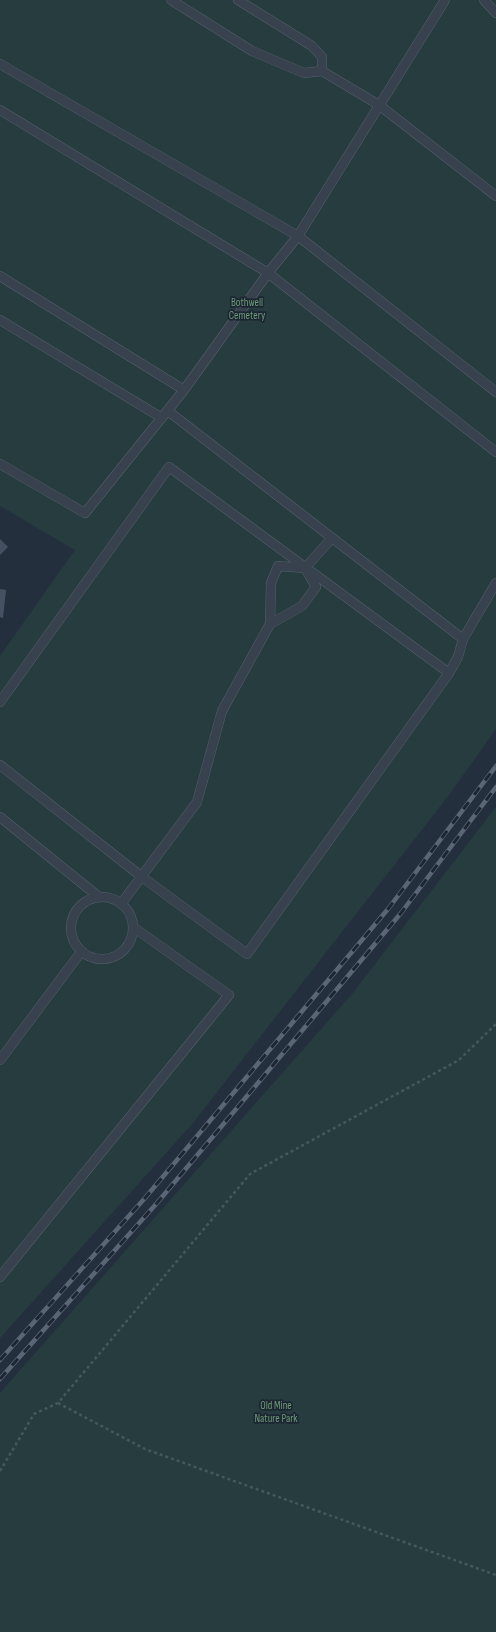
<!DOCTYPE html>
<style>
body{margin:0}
canvas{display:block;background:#242f3e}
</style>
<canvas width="496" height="1632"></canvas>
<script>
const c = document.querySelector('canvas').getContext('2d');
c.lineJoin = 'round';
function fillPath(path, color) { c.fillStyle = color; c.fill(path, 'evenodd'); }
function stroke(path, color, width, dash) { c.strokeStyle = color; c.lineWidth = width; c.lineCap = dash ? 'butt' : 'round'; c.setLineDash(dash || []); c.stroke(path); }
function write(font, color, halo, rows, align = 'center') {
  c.font = font + ' "Sofia Sans Condensed",sans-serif'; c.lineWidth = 3.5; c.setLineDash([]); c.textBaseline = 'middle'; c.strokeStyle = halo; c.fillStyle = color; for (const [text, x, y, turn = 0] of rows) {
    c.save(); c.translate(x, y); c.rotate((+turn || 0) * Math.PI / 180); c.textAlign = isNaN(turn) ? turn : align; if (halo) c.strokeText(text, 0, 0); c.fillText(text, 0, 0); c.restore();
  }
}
fillPath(new Path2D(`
 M0 0H496V729L449 795 192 1124 0 1338V656L75 550 0 506Z
 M496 807V1632H0V1393L352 994Z`), '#263c3f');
fillPath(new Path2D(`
 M0 539 8 547 0 555Z
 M0 589 6 590 3 618 0 617Z`), '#455162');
const lane = new Path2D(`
 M171 0 252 51 304 73 322 71 379 105 496 196
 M238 0 312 46 322 57V71
 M484 0 496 13
 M0 64 298 236 496 392
 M0 110 268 273 496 452
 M0 276 184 390 268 273 298 236 445 0
 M0 320 162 418
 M168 411 463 639 496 583
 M0 464 85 513 184 390
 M305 568 332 538
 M449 673 458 657 463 639
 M0 702 169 467 449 673 247 954 142 877 0 765
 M0 817 99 897
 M71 928a31 31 0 1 1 62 0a31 31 0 1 1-62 0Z
 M121 904 197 802 222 711 270 624 271 583 278 566 305 568 316 587 302 606 270 624
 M0 1060 81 952
 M0 1277 229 995 133 927`);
stroke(lane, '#565f6c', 10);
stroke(new Path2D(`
 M58 1403 145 1449 496 1575
 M0 1471 34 1414 58 1403 250 1174 459 1060 496 1024`), '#44595c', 2.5, [3, 3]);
stroke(lane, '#38414e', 9);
const rail = new Path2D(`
 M0 1360 145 1198 388 909 496 766
 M0 1379 157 1203 401 913 496 787`);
stroke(rail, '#5a6575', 4.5);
stroke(rail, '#1d2633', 3, [9]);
write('11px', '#6b9a76', '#1d2633', [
 ["Bothwell",247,303],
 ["Cemetery",247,316],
 ["Old Mine",276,1406],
 ["Nature Park",276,1419]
]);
</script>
